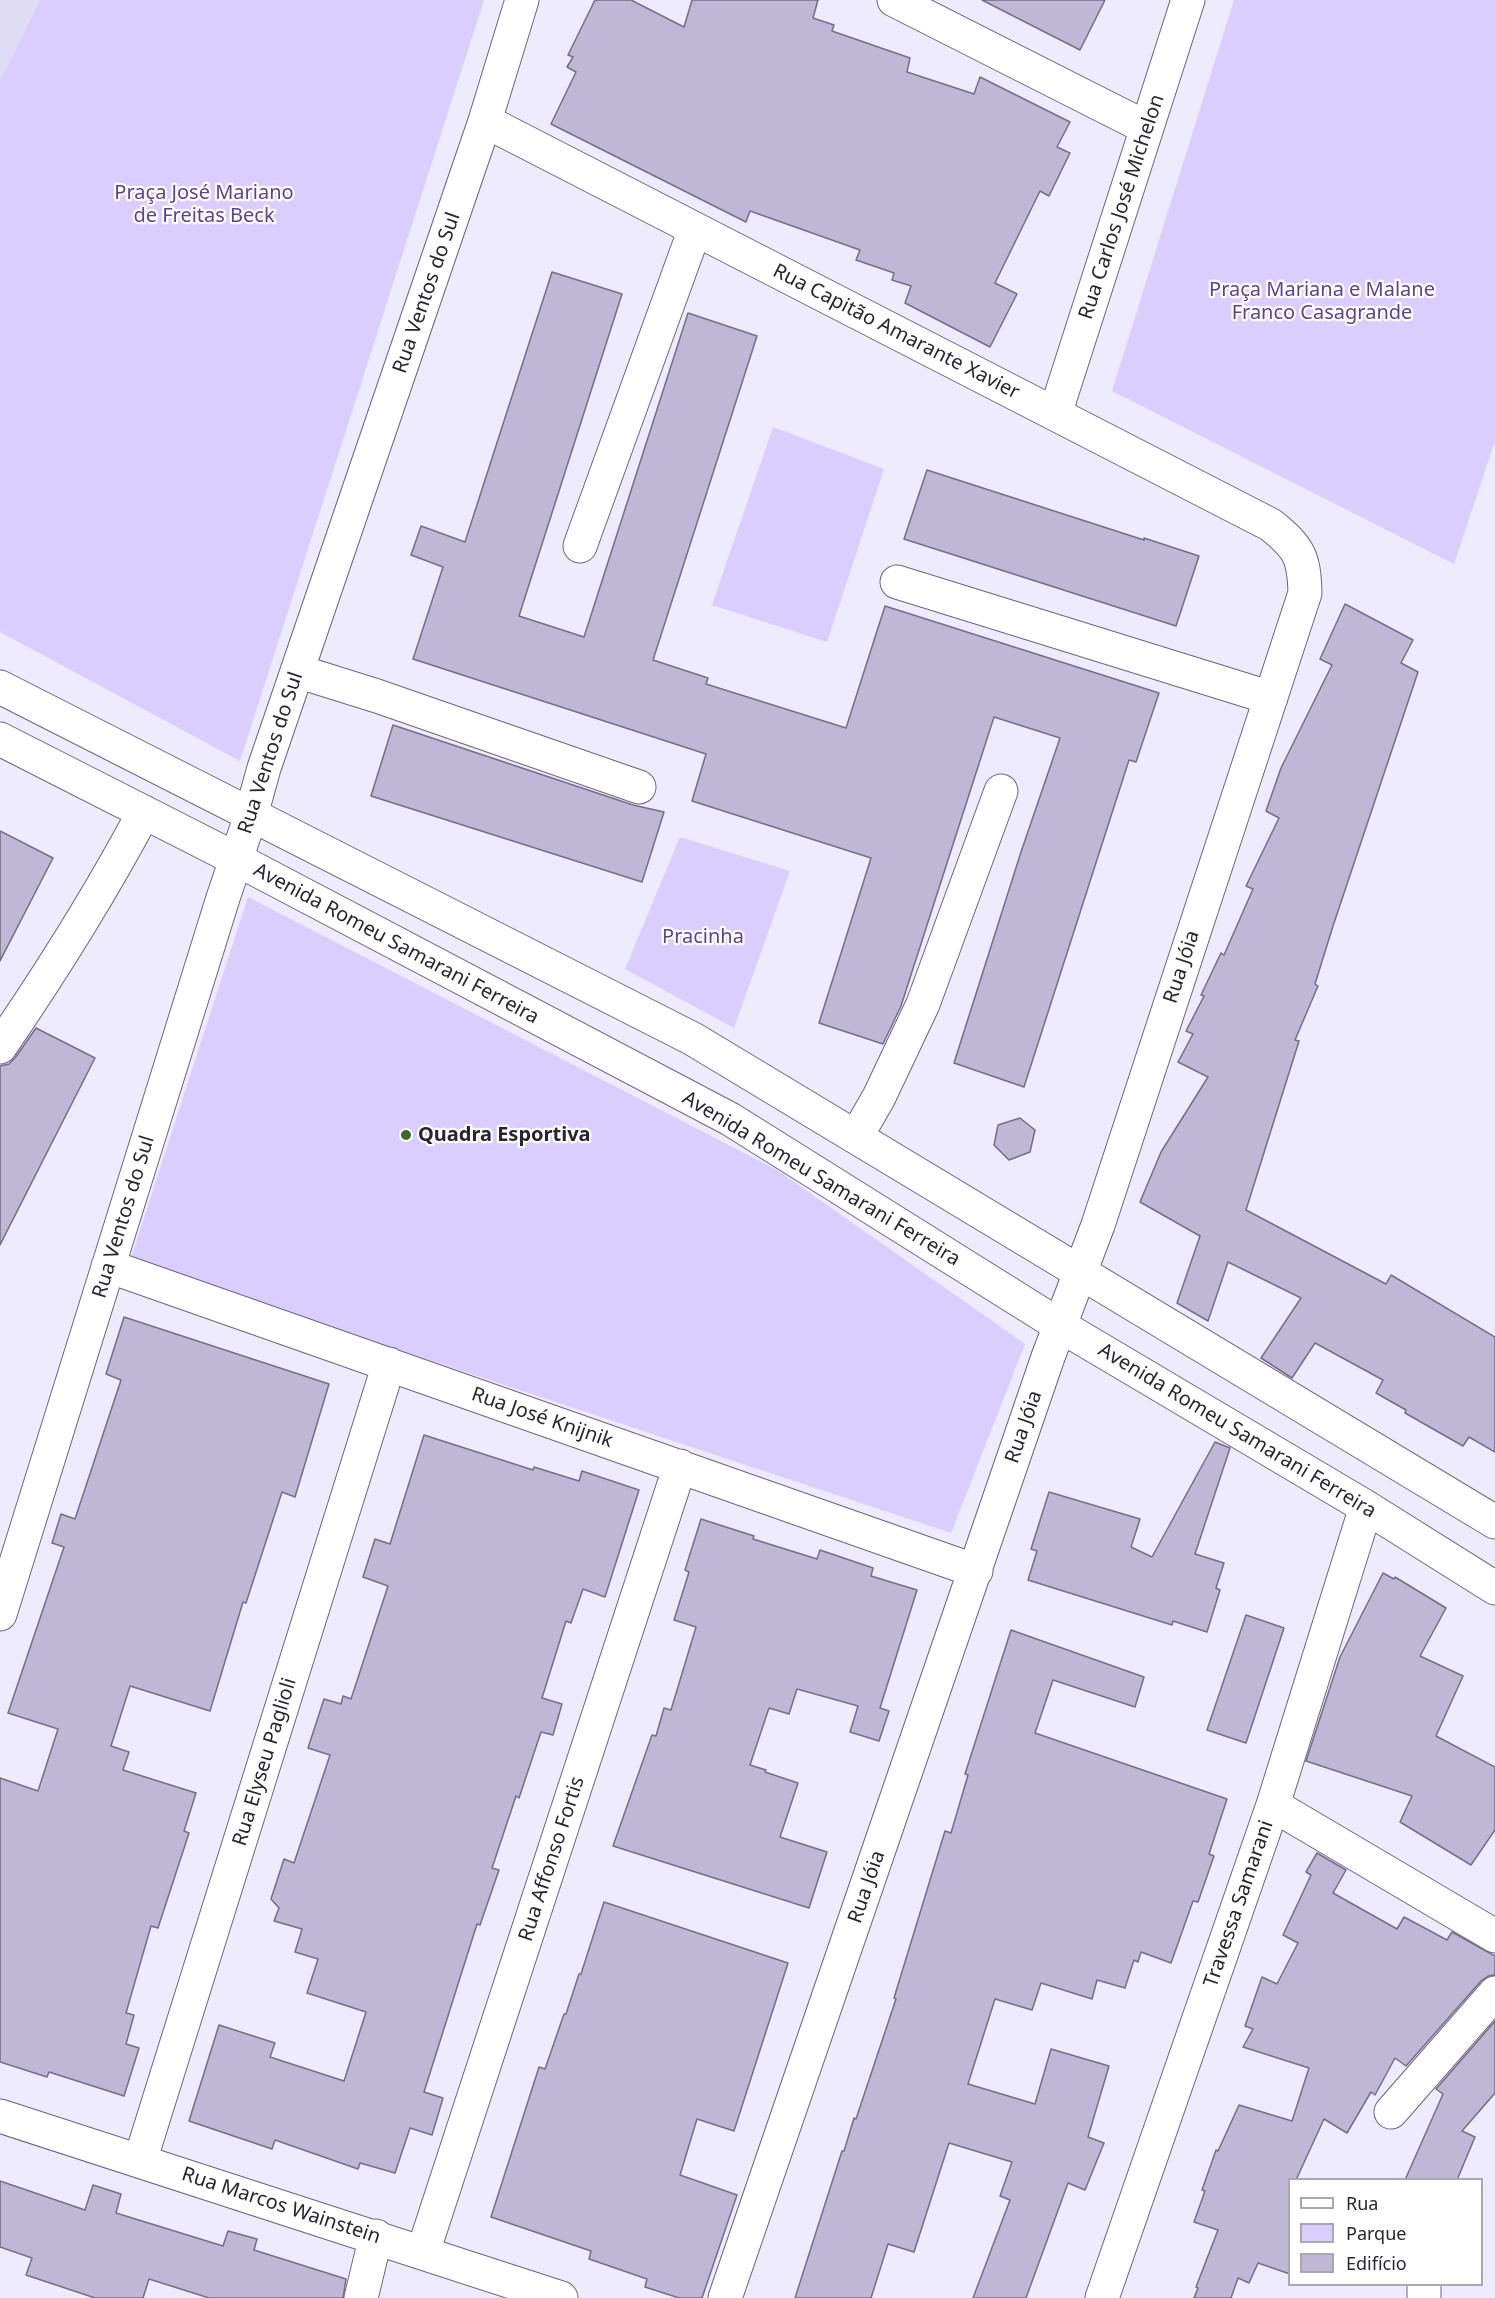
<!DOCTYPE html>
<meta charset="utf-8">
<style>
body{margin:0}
#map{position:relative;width:1495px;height:2298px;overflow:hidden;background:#efebfe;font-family:"Noto Sans",sans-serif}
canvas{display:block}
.legend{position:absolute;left:1288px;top:2178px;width:195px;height:108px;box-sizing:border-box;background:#fff;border:2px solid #a9a8ad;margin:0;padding:8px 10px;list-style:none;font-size:18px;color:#282531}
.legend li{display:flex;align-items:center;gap:12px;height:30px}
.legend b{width:30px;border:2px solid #a9a8ad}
</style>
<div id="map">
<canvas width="1495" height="2298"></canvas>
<ul class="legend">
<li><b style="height:8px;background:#fff"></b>Rua</li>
<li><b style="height:16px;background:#d9ceff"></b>Parque</li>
<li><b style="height:16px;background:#beb7d5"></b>Edifício</li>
</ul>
</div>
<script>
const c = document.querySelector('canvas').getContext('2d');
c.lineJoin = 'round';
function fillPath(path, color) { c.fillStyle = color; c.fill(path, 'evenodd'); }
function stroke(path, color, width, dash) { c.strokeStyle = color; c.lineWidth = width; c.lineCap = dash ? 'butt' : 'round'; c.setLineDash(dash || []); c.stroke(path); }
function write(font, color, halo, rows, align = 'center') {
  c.font = font + ' "Noto Sans",sans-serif'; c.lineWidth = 4.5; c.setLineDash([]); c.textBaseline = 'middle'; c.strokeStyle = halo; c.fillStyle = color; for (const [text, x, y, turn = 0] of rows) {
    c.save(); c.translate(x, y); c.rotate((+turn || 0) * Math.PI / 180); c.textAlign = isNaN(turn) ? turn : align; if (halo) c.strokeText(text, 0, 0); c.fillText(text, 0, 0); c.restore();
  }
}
fillPath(new Path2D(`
 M0 0H40L0 81Z`), '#e0dcf3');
fillPath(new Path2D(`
 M40 0H484L240 761 0 632V81Z
 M1234 0H1495V441L1454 564 1112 391Z
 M773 427 884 469 827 642 712 605Z
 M680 837 790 871 734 1028 625 969Z
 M248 897 777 1170 1025 1344 951 1533 130 1261Z`), '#d9ceff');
const building = new Path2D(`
 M595 0H631L684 27 692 0H818L813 18 834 25 832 31 910 58 907 72 974 94 980 77 1070 122 1057 147 1070 153 1049 196 1040 191 995 283 1017 294 990 347 905 303 911 286 892 280 894 273 856 260 860 250 750 211 746 222 551 124 576 72 567 67 573 57 568 55Z
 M982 0H1105L1080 50Z
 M552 272 622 294 519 616 584 637 688 313 757 336 653 660 708 678 706 684 846 728 885 606 1159 693 1136 762 1129 760 1024 1087 954 1063 1021 852 1060 738 994 717 901 1006 883 1044 819 1023 871 858 692 801 706 754 413 659 443 567 411 555 421 526 465 542Z
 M927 470 1144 540V538L1199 556 1176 626 904 539Z
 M1345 604 1413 640 1401 663 1418 672 1333 926 1315 984 1318 986 1295 1040 1299 1041 1246 1210 1386 1284 1391 1275 1495 1337V1452L1469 1437 1463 1446 1405 1413 1406 1410 1376 1393 1383 1380 1315 1343 1292 1378 1261 1358 1301 1298 1228 1262 1208 1321 1177 1303 1200 1236 1140 1202 1161 1152 1208 1077 1178 1062 1193 1034 1186 1031 1204 996 1201 995 1221 953 1224 955 1253 889 1246 886 1279 818 1266 811 1281 768 1332 665 1320 659Z
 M393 725 633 805 664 812 642 882 371 796Z
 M0 831 53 858 0 961Z
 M36 1028 95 1058 0 1245V1066L9 1064 15 1058Z
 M1020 1118 1035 1130 1030 1152 1009 1160 994 1145 998 1125Z
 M124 1317 329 1384 295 1497 282 1492 246 1603 243 1602 210 1711 130 1686 111 1746 129 1752 123 1770 196 1793 184 1831 189 1833 158 1928 151 1926 126 2013 134 2015 126 2044 139 2048 124 2096 49 2072 47 2077 0 2062V1778L38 1791 58 1729 8 1713 64 1547 52 1543 61 1514 75 1519 121 1380 106 1374Z
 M424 1435 533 1470 534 1467 579 1481 582 1471 639 1490 605 1597 583 1589 571 1623 566 1621 542 1698 562 1704 553 1735 541 1732 519 1798 516 1796 492 1868 499 1870 480 1925 477 1924 424 2092 443 2098 432 2135 410 2128 395 2173 360 2163 358 2169 275 2140 272 2149 189 2121 219 2025 275 2043 270 2057 344 2081 366 2012 307 1993 318 1959 295 1952 302 1929 274 1921 279 1908 271 1899 284 1859 294 1863 330 1755 308 1748 324 1699 341 1704 343 1696 351 1699 388 1586 363 1577 375 1539 390 1544Z
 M1215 1442 1230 1448 1195 1554 1224 1563 1216 1588 1220 1590 1207 1632 1173 1621 1172 1625 1028 1580 1037 1551 1031 1549 1049 1492 1140 1519 1131 1547 1152 1557Z
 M701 1519 754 1536 753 1539 817 1559 820 1550 873 1568 871 1576 917 1590 880 1708 889 1711 879 1741 850 1732 858 1706 797 1689 789 1714 769 1708 750 1765 766 1770 765 1772 798 1783 780 1837 827 1852 809 1908 613 1846 652 1735 656 1736 664 1708 671 1710 696 1627 674 1620 689 1572 685 1570Z
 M1383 1573 1394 1579 1395 1577 1446 1608 1420 1656 1463 1676 1436 1736 1495 1767V1830L1471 1865 1400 1822 1412 1796 1306 1761 1340 1657Z
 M1246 1615 1284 1628 1246 1743 1207 1730Z
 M1011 1630 1144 1677 1135 1707 1053 1680 1035 1733 1227 1799 1209 1854 1214 1856 1198 1902 1193 1901 1171 1963 1141 1952 1138 1962 1134 1960 1125 1988 1097 1980 1092 1999 1041 1983 1032 2010 995 1999 968 2084 1035 2104 1051 2049 1109 2066 1088 2137 1104 2143 1085 2190 1068 2183 1026 2298H973L1010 2200 1000 2196 1012 2162 949 2143 914 2252 888 2244 871 2298H795L842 2151H844L854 2118 856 2119 896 1999 894 1998 945 1831 951 1833 968 1775 965 1774Z
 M1317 1853 1346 1870 1333 1893 1397 1929 1404 1917 1447 1940 1452 1932 1495 1956V1975L1488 1976 1481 1981 1406 2066 1395 2058 1375 2095 1371 2092 1347 2133 1324 2119 1296 2180H1290V2274L1258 2263 1249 2283 1238 2278 1231 2298H1194L1198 2288 1196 2287 1218 2230 1194 2222 1205 2191 1202 2190 1216 2150 1218 2151 1239 2105 1292 2121 1309 2068 1243 2047 1253 2029 1245 2026 1262 1977 1277 1984 1298 1943 1283 1935 1311 1875 1306 1872Z
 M604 1902 788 1963 734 2131 697 2119 680 2175 737 2195 702 2298H679L645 2287 647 2279 589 2259 591 2251 491 2217 539 2067 545 2069 564 2014H566L579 1974H581Z
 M1495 2021V2093L1462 2131 1475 2137 1457 2180H1405L1443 2094 1436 2089Z
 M0 2181 85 2210 93 2185 121 2194 116 2213 223 2246 228 2231 257 2239 254 2250 346 2279 343 2298H209L149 2279 143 2298H95L26 2275 32 2258 0 2247Z`);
fillPath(building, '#beb7d5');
stroke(building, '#746e89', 1.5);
const minor = new Path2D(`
 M894 0 1147 128
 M485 121 1271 525C1299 548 1304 556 1305 593L1098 1225 1048 1357 725 2298
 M1055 414 1188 0
 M580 546 695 229
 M897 582 1271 698
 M297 671 377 696 639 787
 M0 687 693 1039 1495 1522
 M0 739 236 859 730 1119 1059 1325 1366 1507 1495 1588
 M0 1047C52 971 101 893 144 812
 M856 1137 879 1097 923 1004 1001 791
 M108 1266 976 1571
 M0 1614 223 898 251 815 264 768 485 121 522 0
 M1273 1805 1495 1936
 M1391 2112 1495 1993
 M0 2116 561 2298
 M140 2161 389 1364
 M423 2252 680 1466
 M361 2298 376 2236
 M1102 2298 1273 1805 1366 1507
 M1424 2298V2284`);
stroke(minor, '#6b6580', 35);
stroke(minor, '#fff', 33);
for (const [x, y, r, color] of [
 [406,1135,6,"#406925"]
]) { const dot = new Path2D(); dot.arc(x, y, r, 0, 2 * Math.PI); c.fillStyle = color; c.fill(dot); stroke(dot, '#fff', 2); }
write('20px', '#5c4293', '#fff', [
 ["Praça José Mariano",204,193],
 ["de Freitas Beck",204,216],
 ["Praça Mariana e Malane",1322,290],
 ["Franco Casagrande",1322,313],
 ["Pracinha",703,937]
]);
write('20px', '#282531', '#fff', [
 ["Rua Carlos José Michelon",1122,207,-72],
 ["Rua Ventos do Sul",427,293,-71],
 ["Rua Capitão Amarante Xavier",896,332,27],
 ["Rua Ventos do Sul",271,753,-72],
 ["Avenida Romeu Samarani Ferreira",396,944,28],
 ["Rua Jóia",1182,967,-72],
 ["Avenida Romeu Samarani Ferreira",821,1179,31],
 ["Rua Ventos do Sul",124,1217,-73],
 ["Rua José Knijnik",542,1418,19],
 ["Rua Jóia",1024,1427,-71],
 ["Avenida Romeu Samarani Ferreira",1237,1431,31],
 ["Rua Elyseu Paglioli",265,1762,-73],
 ["Rua Affonso Fortis",552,1859,-72],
 ["Rua Jóia",867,1887,-71],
 ["Travessa Samarani",1239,1904,-71],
 ["Rua Marcos Wainstein",281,2206,18]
]);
write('bold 20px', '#282531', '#fff', [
 ["Quadra Esportiva",418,1135]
], 'left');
</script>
